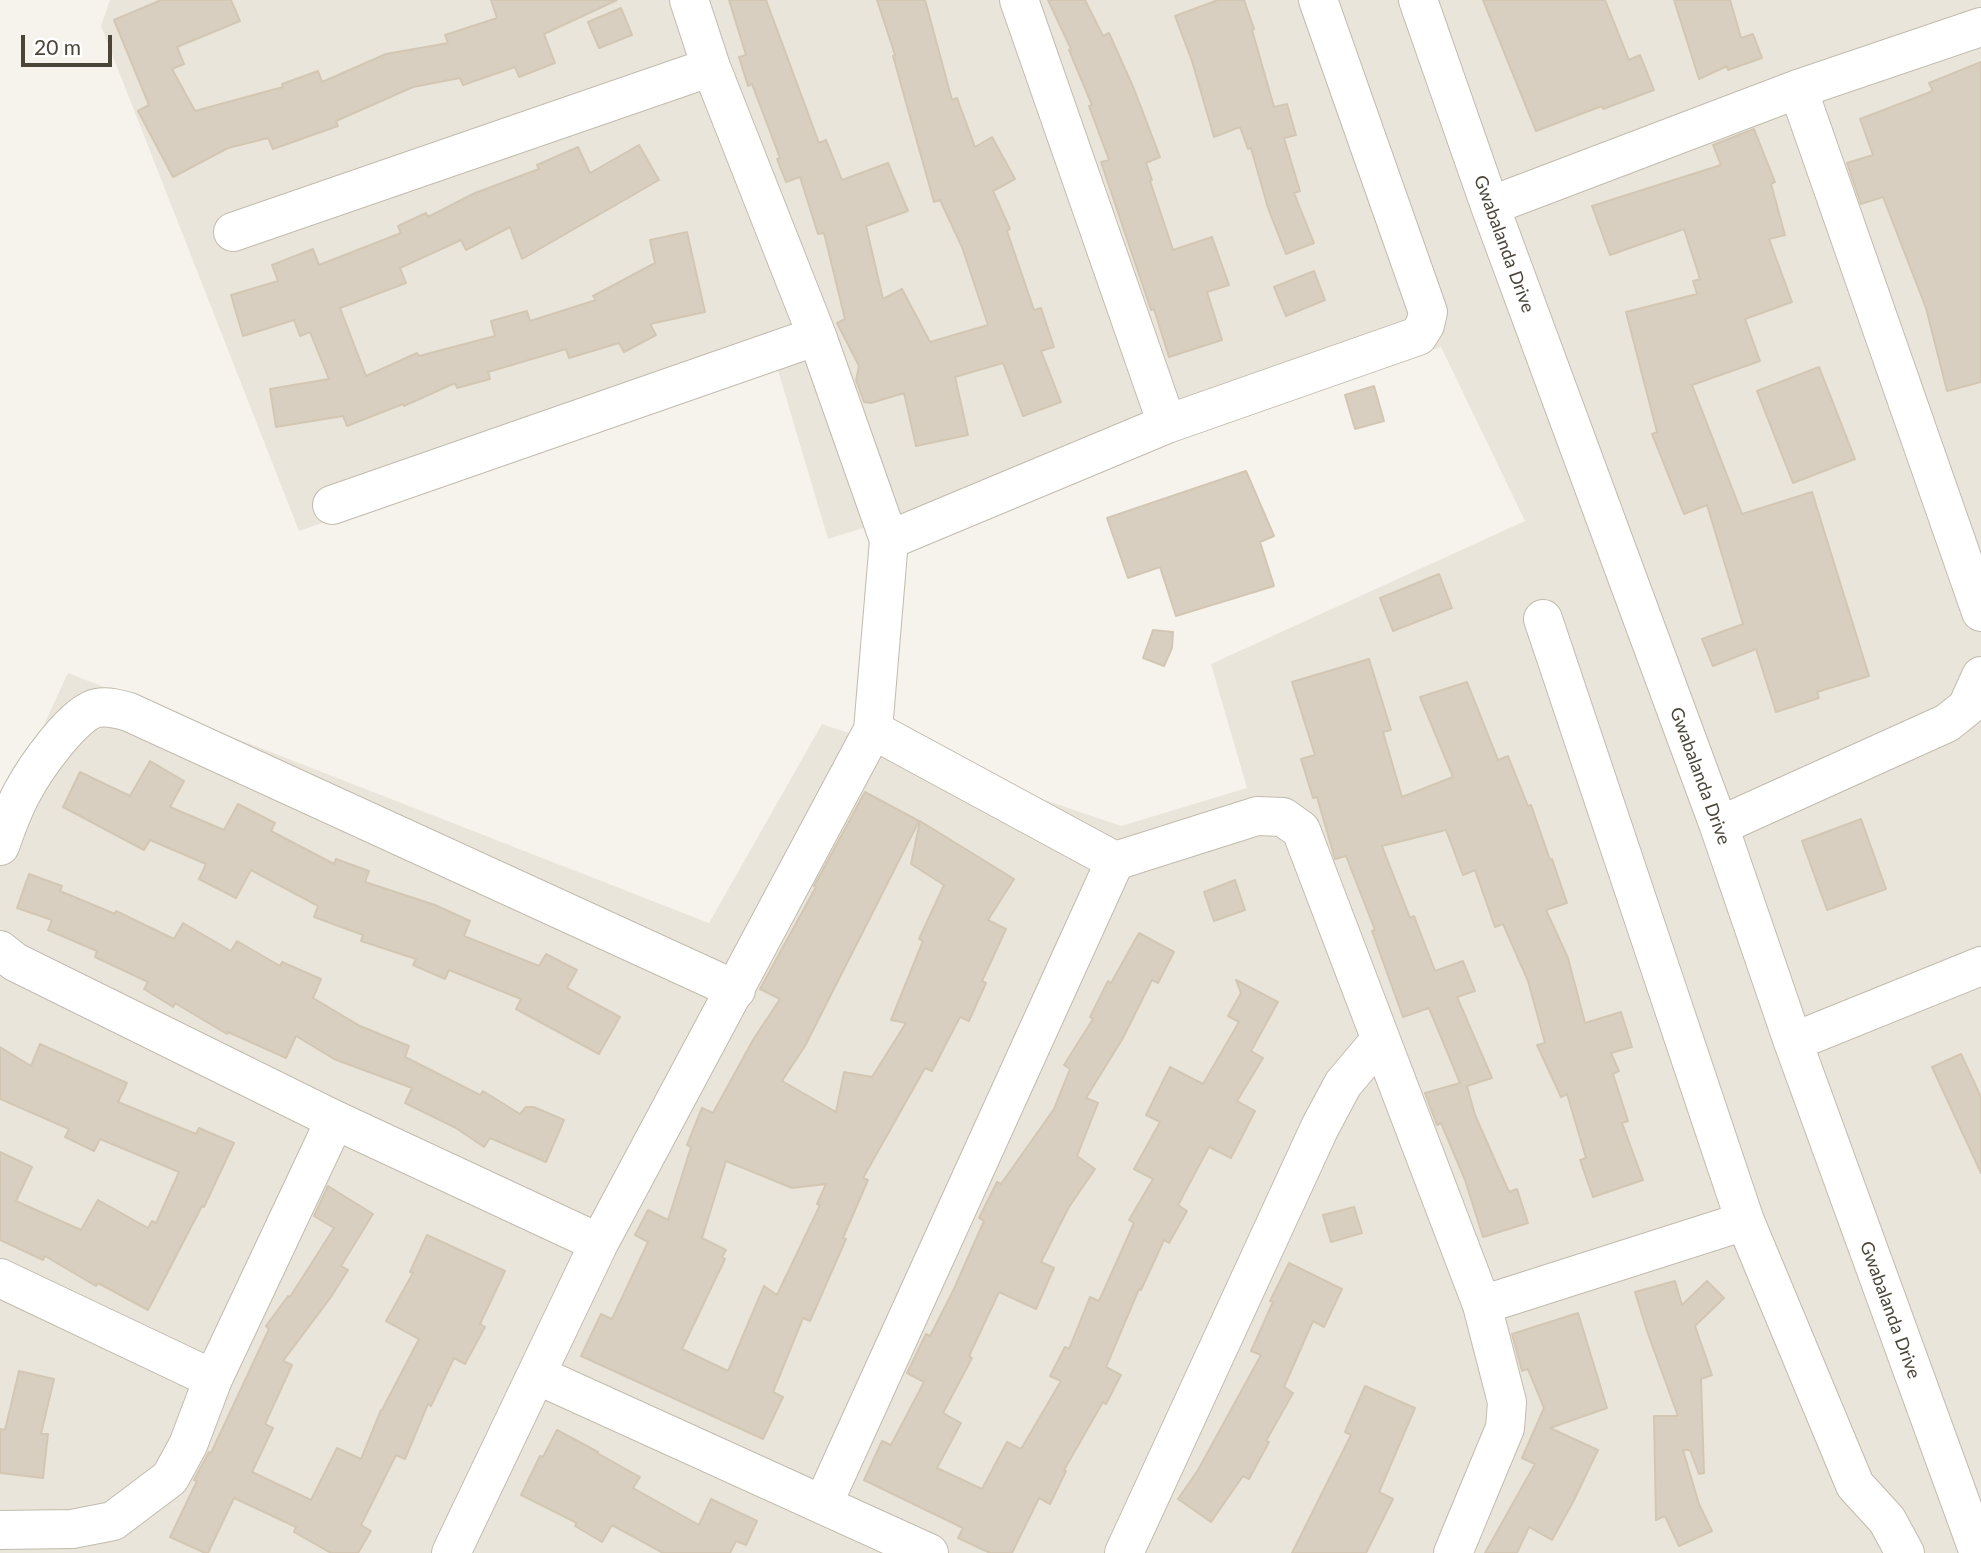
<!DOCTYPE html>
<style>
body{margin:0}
#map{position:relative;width:1981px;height:1553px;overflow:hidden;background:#f6f3ec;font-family:Lato,sans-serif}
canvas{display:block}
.scale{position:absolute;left:21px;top:35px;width:91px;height:32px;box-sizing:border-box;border:4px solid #4b4439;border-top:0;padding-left:9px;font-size:21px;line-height:24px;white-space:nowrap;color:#4b4439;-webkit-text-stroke:5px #fff;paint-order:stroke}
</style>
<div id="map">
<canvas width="1981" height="1553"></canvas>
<div class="scale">20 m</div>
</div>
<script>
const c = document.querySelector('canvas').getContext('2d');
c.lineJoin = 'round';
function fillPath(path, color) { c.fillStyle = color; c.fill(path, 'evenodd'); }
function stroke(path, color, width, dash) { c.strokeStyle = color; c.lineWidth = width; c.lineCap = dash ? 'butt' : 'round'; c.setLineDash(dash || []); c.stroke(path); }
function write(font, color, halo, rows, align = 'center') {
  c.font = font + ' Lato,sans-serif'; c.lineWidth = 5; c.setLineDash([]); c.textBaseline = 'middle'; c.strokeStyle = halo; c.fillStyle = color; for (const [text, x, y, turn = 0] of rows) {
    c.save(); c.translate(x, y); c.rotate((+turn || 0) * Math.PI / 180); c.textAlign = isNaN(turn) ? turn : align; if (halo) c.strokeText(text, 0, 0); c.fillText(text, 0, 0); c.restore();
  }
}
fillPath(new Path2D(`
 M110 0H1981V1553H0V819L68 673 709 923 822 724 1121 826 1247 788 1211 664 1525 521 1441 347 828 539 777 367 299 531 101 26Z`), '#eae5da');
const building = new Path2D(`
 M161 0H231L240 21 177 47 184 64 172 69 195 111 283 87 282 84 318 71 322 82 386 54 448 43 445 35 497 18 491 0H617L544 34 555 63 519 77 515 67 463 85 460 78 413 87 336 121 338 126 273 149 268 138 228 148 173 177 138 111 149 105 114 20Z
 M729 0H766L819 143 826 140 842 180 888 163 908 211 866 226 883 299 902 289 930 342 988 325 962 247 940 200 934 202 893 56 895 55 877 0H925L952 100 957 98 975 147 992 137 1015 179 993 191 1010 229 1007 231 1034 310 1041 308 1054 347 1041 351 1061 402 1023 416 1003 363 955 377 968 435 916 446 904 393 871 403 864 402 856 380 859 366 837 323 845 319 824 233 818 234 800 177 786 182 777 159 780 158 752 84 748 86 739 57 746 55Z
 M1048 0H1085L1103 36 1109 33 1134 89 1160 157 1146 163 1152 180 1150 181 1173 250 1212 237 1229 285 1207 292 1222 340 1169 357 1154 309 1151 310 1101 162 1109 160 1089 106 1092 105 1069 50 1071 49Z
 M1218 0H1244L1254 29 1252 30 1274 107 1287 104 1296 135 1284 138 1300 191 1294 193 1314 243 1286 254 1268 208 1251 148 1248 149 1240 127 1214 137 1192 61 1175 16Z
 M1483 0H1605L1629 60 1640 55 1654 90 1603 109 1602 106 1536 131Z
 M1674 0H1730L1741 38 1753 34 1762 58 1728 70 1727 66 1699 79Z
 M621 8 632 35 599 48 588 22Z
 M1981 62V382L1947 391 1926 308 1883 197 1861 204 1847 163 1873 155 1860 119 1933 91 1929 83Z
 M1754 129 1775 182 1771 184 1785 235 1769 239 1792 302 1745 319 1760 361 1692 385 1742 514 1812 492 1869 676 1817 692 1819 698 1776 712 1756 649 1713 666 1702 639 1743 624 1707 505 1684 514 1652 434 1657 432 1626 312 1697 294 1693 281 1700 279 1684 229 1610 255 1592 206 1721 165 1713 145Z
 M639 145 659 180 522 259 510 227 466 250 461 240 400 268 406 283 340 308 366 376 417 353 419 356 495 336 491 321 527 311 530 321 596 300 593 296 655 263 650 240 687 232 705 312 650 324 656 335 624 352 619 343 569 358 566 349 488 372 490 379 457 388 455 383 404 406 403 404 347 426 343 416 276 427 270 389 329 379 310 332 300 336 294 320 243 336 231 295 278 281 272 265 313 249 319 265 401 233 398 226 426 213 428 217 475 193 539 169 537 165 578 147 590 173Z
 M1314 271 1325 300 1286 316 1274 287Z
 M1819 367 1855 459 1793 483 1757 391Z
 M1374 386 1384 421 1355 429 1345 395Z
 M1246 471 1274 536 1260 542 1274 586 1176 616 1160 567 1128 578 1107 518Z
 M1439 574 1452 608 1393 631 1380 598Z
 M1153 630 1173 632 1172 648 1164 666 1143 658Z
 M1369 659 1391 730 1383 732 1402 797 1453 777 1420 697 1467 682 1498 760 1508 756 1528 806 1531 805 1550 860 1552 859 1567 903 1546 910 1568 958 1585 1023 1621 1012 1632 1047 1611 1053 1619 1071 1613 1074 1628 1121 1622 1123 1643 1180 1593 1197 1580 1160 1586 1158 1567 1094 1561 1097 1537 1045 1545 1043 1528 981 1503 924 1495 927 1475 870 1463 875 1446 830 1382 846 1410 918 1414 916 1435 971 1463 961 1475 991 1457 997 1492 1078 1467 1086 1475 1115 1509 1192 1517 1189 1528 1223 1483 1237 1465 1180 1441 1123 1437 1125 1425 1093 1460 1083 1429 1008 1403 1017 1372 931 1375 930 1346 856 1335 859 1317 797 1313 798 1301 759 1315 755 1292 682Z
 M150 761 184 781 170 807 224 830 238 804 275 823 271 831 334 864 336 859 369 871 365 882 435 905 470 921 464 936 539 966 546 954 577 970 567 988 620 1017 599 1054 516 1009 521 999 449 970 445 979 413 965 416 959 361 941 363 935 314 917 318 906 251 870 236 898 199 879 206 864 150 840 144 850 63 807 80 772 130 796Z
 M865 792 919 821 805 1046 782 1081 836 1112 844 1072 872 1077 906 1023 891 1020 923 941 919 939 944 885 911 864 920 821 1014 879 988 920 1006 929 982 981 986 983 969 1021 960 1017 932 1071 925 1068 863 1178 868 1180 843 1238 846 1239 810 1321 803 1318 773 1392 783 1397 763 1439 581 1356 601 1314 612 1319 648 1242 635 1235 648 1210 668 1220 691 1147 687 1145 702 1108 713 1113 753 1040 780 999 760 989 816 887 814 886ZM726 1161 792 1188 826 1184 817 1204 820 1205 777 1295 764 1286 728 1371 682 1349 725 1259 722 1257 726 1250 702 1238Z
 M1861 819 1886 889 1827 910 1802 841Z
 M29 874 62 886 60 891 115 914 116 911 174 939 183 923 231 951 237 941 280 966 282 962 321 979 313 998 360 1026 409 1046 405 1057 480 1095 483 1091 520 1114 526 1107H534L564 1120 546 1162 490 1138 484 1147 456 1128 405 1103 412 1088 334 1059 296 1036 286 1058 228 1032 227 1034 175 1003 173 1007 144 989 148 982 95 957 97 951 48 930 52 920 17 908Z
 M1235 880 1245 910 1214 921 1204 892Z
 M1139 933 1174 952 1158 983 1152 980 1123 1038 1086 1098 1098 1103 1077 1156 1095 1169 1069 1207 1041 1262 1054 1268 1036 1309 999 1292 969 1356 972 1358 943 1413 961 1423 937 1468 982 1489 1007 1442 1021 1449 1061 1381 1050 1376 1065 1347 1069 1349 1090 1297 1099 1301 1134 1223 1129 1220 1153 1179 1134 1169 1160 1122 1146 1115 1170 1067 1203 1084 1239 1022 1228 1016 1241 993 1236 980 1278 1002 1251 1051 1263 1058 1237 1101 1255 1111 1231 1158 1209 1147 1178 1205 1187 1211 1169 1243 1164 1240 1141 1290 1139 1289 1106 1367 1121 1375 1106 1404 1103 1402 1064 1470 1066 1471 1050 1504 1039 1498 1012 1553H990L958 1538 963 1528 864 1480 882 1441 891 1445 924 1382 907 1373 926 1334 930 1336 953 1291 984 1221 979 1218 997 1182 1001 1184 1054 1109 1070 1069 1064 1065 1093 1019 1090 1017 1108 981 1111 983Z
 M40 1044 127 1083 118 1102 196 1134 199 1128 234 1143 204 1207 202 1206 148 1310 98 1283 96 1286 45 1256 43 1260 0 1240V1152L32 1167 16 1201 81 1230 98 1200 148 1228 152 1221 156 1223 179 1172 100 1139 94 1151 65 1137 69 1129 0 1099V1047L31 1066Z
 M1961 1054 1981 1097V1173L1932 1067Z
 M328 1186 373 1214 341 1266 348 1270 331 1297 283 1361 292 1365 265 1424 273 1428 252 1472 311 1500 337 1448 361 1459 381 1410H382L419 1339 386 1321 413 1273 410 1272 427 1235 505 1271 480 1324 485 1327 465 1364 454 1358 431 1406 428 1404 405 1459 396 1455 361 1525 371 1531 358 1553H331L294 1532 296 1527 234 1498 208 1553H205L170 1537 197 1481 194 1480 209 1452 211 1453 269 1329 266 1326 288 1296 290 1297 334 1228 314 1216Z
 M1354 1207 1362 1233 1331 1242 1323 1215Z
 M1289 1263 1342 1289 1324 1327 1313 1321 1284 1387 1293 1393 1266 1441 1269 1442 1249 1479 1243 1476 1211 1522 1178 1499 1198 1470 1261 1355 1251 1351 1273 1302 1270 1301Z
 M1675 1281 1682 1305 1707 1281 1724 1298 1695 1326 1712 1375 1701 1379 1704 1473 1699 1474 1690 1450H1683L1699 1504 1712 1531 1679 1546 1665 1516 1656 1520 1654 1416H1678L1647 1331 1635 1292Z
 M1578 1313 1607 1408 1550 1428 1598 1450 1573 1502 1552 1540 1529 1527 1517 1553H1485L1535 1464 1522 1458 1544 1408 1528 1369 1522 1371 1512 1334Z
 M19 1371 54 1379 41 1434H48L43 1478 0 1473V1429L5 1430Z
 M1365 1386 1415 1408 1379 1492 1393 1499 1366 1553H1292L1351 1435 1345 1432Z
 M557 1430 598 1452 597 1453 640 1477 633 1488 699 1525 711 1499 757 1521 746 1545 736 1541 730 1553H663L612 1525 602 1542 575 1526 577 1523 521 1495 540 1456 543 1457Z`);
fillPath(building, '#d8cfc1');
stroke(building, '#d3c7b4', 2);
const minor = new Path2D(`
 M1019 0 1167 424
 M1418 0 1490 206 1719 826 1793 1042 1979 1553
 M1798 89 1981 612
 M1490 206 1798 89 1981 27
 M233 232 711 67
 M332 505 817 336
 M889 540 1167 424 1418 336 1425 325 1428 312 1318 0
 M1543 619 1745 1221 1855 1485 1887 1520 1905 1553
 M873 730 1115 861 1257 816 1283 817 1301 830 1482 1305 1507 1402 1505 1428 1453 1553
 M1719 826 1947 723 1967 707 1981 676
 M0 846C7 827 13 808 23 791 34 770 74 712 97 708 108 706 119 709 129 712L736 990
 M0 950 15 962 335 1120 599 1243
 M1793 1042 1981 966
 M0 1278 213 1379
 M1482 1305 1745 1221
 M537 1375 929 1553
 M823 1504 1115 861
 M0 1530 72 1529 113 1521 170 1478 188 1445 213 1379 335 1120
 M451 1553 599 1243 873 730 889 540 817 336 711 67 689 0
 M1124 1553 1320 1127 1343 1084 1380 1040`);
stroke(minor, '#c2bbae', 40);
stroke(minor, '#fff', 38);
write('18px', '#4b4439', '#fff', [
 ["Gwabalanda Drive",1504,244,70],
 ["Gwabalanda Drive",1700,776,70],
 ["Gwabalanda Drive",1890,1310,70]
]);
</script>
